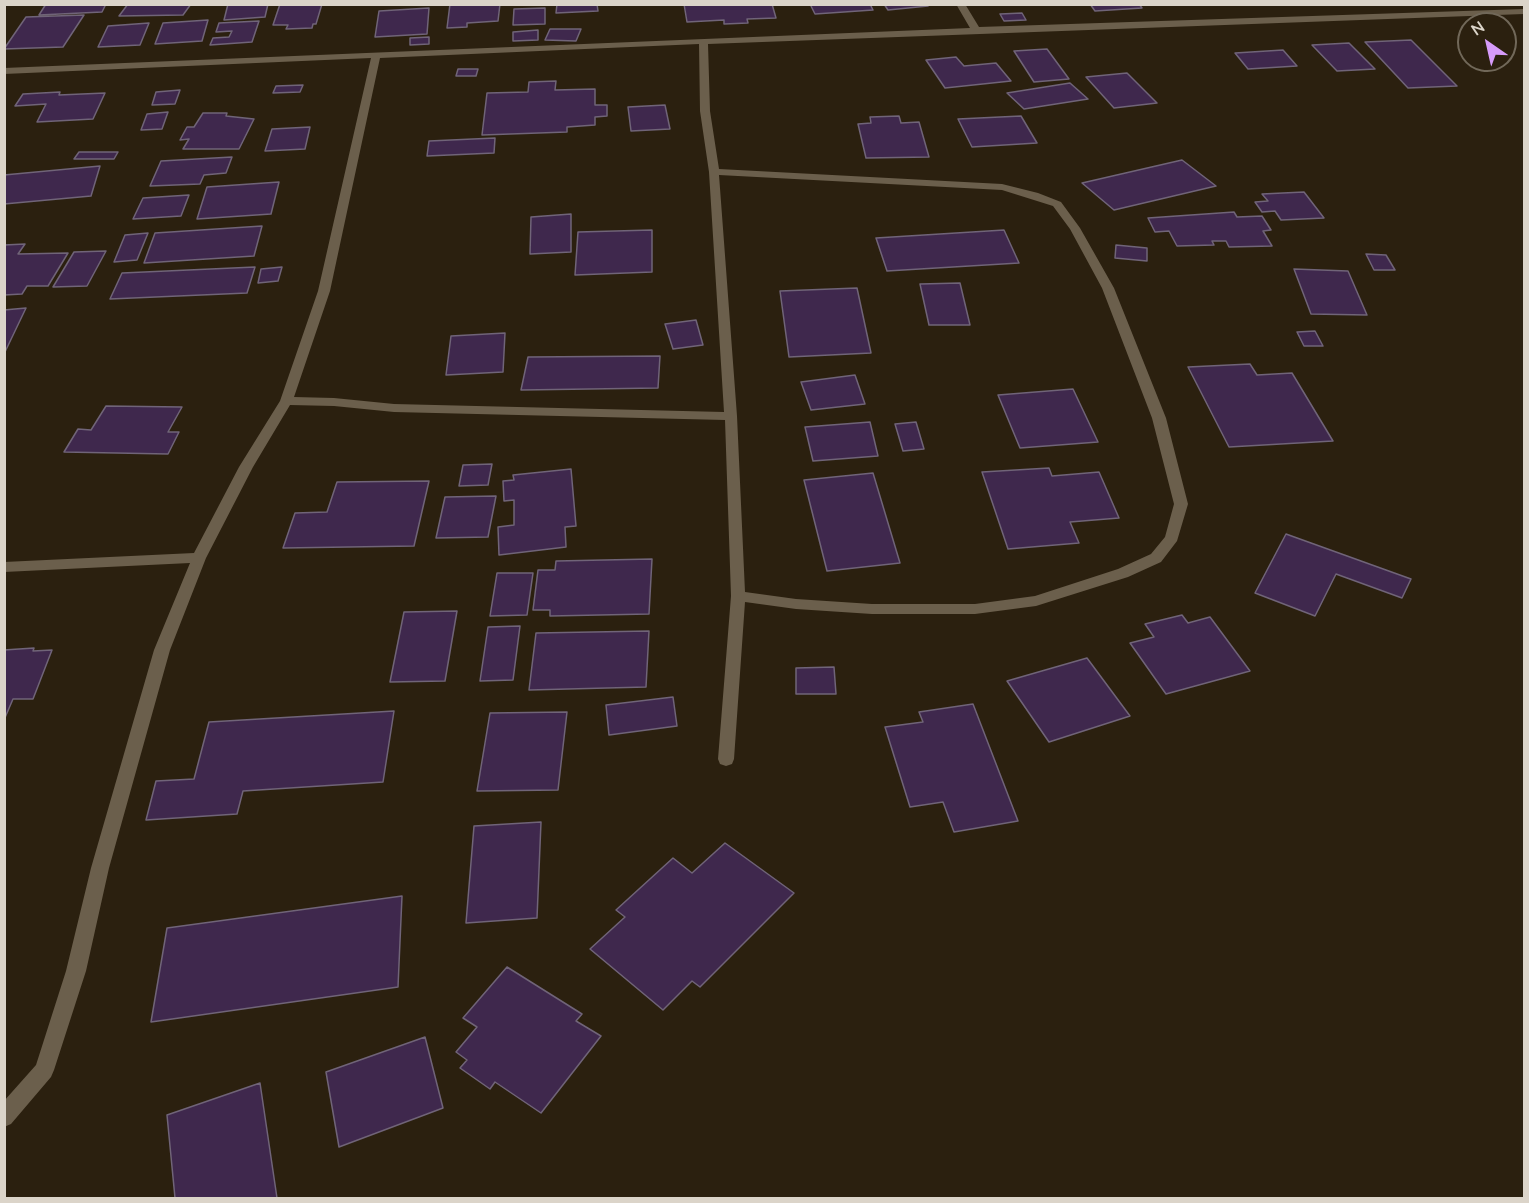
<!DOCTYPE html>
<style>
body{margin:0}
#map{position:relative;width:1529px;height:1203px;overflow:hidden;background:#2b200f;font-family:"Nunito Sans",sans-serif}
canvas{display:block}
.frame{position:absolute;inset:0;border:6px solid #dbd4c9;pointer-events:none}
.north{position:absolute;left:1457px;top:12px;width:60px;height:60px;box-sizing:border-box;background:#2b200f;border:2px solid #716859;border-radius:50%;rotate:326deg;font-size:16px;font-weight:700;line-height:24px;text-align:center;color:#dbd4c9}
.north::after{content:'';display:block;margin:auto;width:21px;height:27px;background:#d69bfa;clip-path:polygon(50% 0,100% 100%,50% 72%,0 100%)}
</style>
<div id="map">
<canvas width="1529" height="1203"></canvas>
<div class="frame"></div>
<div class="north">N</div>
</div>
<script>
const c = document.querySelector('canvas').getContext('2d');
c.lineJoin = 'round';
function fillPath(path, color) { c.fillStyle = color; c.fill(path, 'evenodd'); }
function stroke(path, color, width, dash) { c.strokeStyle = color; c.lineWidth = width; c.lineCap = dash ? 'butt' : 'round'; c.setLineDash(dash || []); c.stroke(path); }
const building = new Path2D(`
 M46 4H106L102 12 39 15Z
 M128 4H191L183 15 119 16Z
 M228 4H268L265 17 224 20Z
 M280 4H322L316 24H313L312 28 286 29 288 25H273Z
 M450 4H500L498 21 467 23V27L447 28Z
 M557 4H597L598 11 556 13Z
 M684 4H772L776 18 747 19 748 23 724 24V20L687 22Z
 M810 4H870L873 10 815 14Z
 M884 4H927L928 6 888 10Z
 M1090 4H1139L1142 8 1095 11Z
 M429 8 427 34 375 37 379 11Z
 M545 8V24L513 25 514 9Z
 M1022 13 1026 20 1004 21 1000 14Z
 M84 15 63 47 4 49 26 17Z
 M208 20 202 41 155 44 163 23Z
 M259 21 252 42 210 45 213 38 229 37 232 31 216 32 219 23Z
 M149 23 140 45 98 47 108 26Z
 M550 29H581L576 41 545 40Z
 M538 30V40L513 41V32Z
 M429 37V44L410 45V38Z
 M1411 40 1457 86 1408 88 1365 42Z
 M1349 43 1375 69 1337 71 1312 45Z
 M1047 49 1069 79 1034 82 1014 51Z
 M1283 50 1297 66 1248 69 1235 53Z
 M956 57 964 66 996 63 1011 81 945 88 926 60Z
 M458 69H478L476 76H456Z
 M1127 73 1157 103 1114 108 1086 77Z
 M556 81 555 90 595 89V105H607V116L595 117V125L567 127V132L482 135 487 93 528 92 529 82Z
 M1070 83 1088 99 1024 109 1007 93Z
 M303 85 300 92 273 93 276 86Z
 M180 90 175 104 152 105 156 92Z
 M60 92 59 95 105 93 93 119 37 122 46 104 15 106 23 94Z
 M665 105 670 129 631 131 628 107Z
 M168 112 162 129 141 130 147 114Z
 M203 113H227L226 116 254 119 239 149H183L189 139 180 140 187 127H194Z
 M899 116 901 123 919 122 929 157 866 158 858 124 871 123 870 117Z
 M1021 116 1037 143 972 147 958 119Z
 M310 127 305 149 265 151 272 129Z
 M495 138 494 153 427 156 429 141Z
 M79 152H118L114 159H74Z
 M232 157 226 173 204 175 200 184 150 186 161 161Z
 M1182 160 1216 186 1114 210 1082 183Z
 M100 166 91 196 4 204V175Z
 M279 182 271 214 197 219 207 187Z
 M1304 192 1324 218 1281 220 1275 211 1262 212 1255 202 1268 201 1262 194Z
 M189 195 181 216 133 219 143 198Z
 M1234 212 1237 217 1262 216 1271 230 1263 231 1272 246 1229 247 1226 241H1212L1214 245 1177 246 1169 231 1155 232 1148 218Z
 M571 214V252L530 254 531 217Z
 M262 226 254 256 144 263 155 233Z
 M652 230V272L575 275 578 232Z
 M1004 230 1019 263 887 271 876 238Z
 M148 233 137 260 114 262 125 235Z
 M25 244 18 254 68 253 48 286H27L22 294 4 295V245Z
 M1116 245 1147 248V261L1115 258Z
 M106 251 87 286 53 287 74 252Z
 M1366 254 1386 255 1395 270H1374Z
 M255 267 247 293 110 299 122 273Z
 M282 267 278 281 258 283 261 269Z
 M1294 269 1348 271 1367 315 1311 314Z
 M960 283 970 325H929L920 284Z
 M857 288 871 353 789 357 780 291Z
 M26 308 4 354V310Z
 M696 320 703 345 673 349 665 324Z
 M1315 331 1323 346H1304L1297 332Z
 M505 333 503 372 446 375 451 336Z
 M660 356 658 388 521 390 528 357Z
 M1250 364 1257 375 1292 373 1333 441 1229 447 1188 367Z
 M855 375 865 404 811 410 801 382Z
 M1073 389 1098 442 1020 448 998 395Z
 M106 406 182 407 168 432H179L168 454 64 452 78 429 91 430Z
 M870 422 878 456 813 461 805 427Z
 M916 422 924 449 903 451 895 424Z
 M492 464 488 485 459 486 463 465Z
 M1049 468 1052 476 1099 472 1119 518 1070 522 1079 543 1008 549 982 472Z
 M571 469 576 526 565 527 566 547 499 555 498 527 514 525V500L504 501 503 481 514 480 513 475Z
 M873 473 900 563 827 571 804 480Z
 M429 481 414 546 283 548 295 513 327 512 337 482Z
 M496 496 488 537 436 538 445 497Z
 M1286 534 1411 579 1402 598 1336 574 1315 616 1255 593Z
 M652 559 649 614 550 616V610H533L538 570H555L556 561Z
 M497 573H533L527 615 490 616Z
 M457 611 445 681 390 682 404 612Z
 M1182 615 1188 623 1210 617 1250 671 1166 694 1130 643 1154 637 1145 624Z
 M520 626 513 680 480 681 488 627Z
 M649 631 646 687 529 690 536 633Z
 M34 648 33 651 52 650 33 699H13L4 720V650Z
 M1087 658 1130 716 1049 742 1007 681Z
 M834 667 836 694H796V668Z
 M673 697 677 726 609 735 606 705Z
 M973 704 1018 821 954 832 943 802 910 807 885 727 923 722 919 712Z
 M394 711 383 782 243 791 237 814 146 820 156 781 194 779 209 722Z
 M567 712 558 790 477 791 490 713Z
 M541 822 537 918 466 923 474 826Z
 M725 843 794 893 700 987 692 981 663 1010 590 949 625 917 616 910 673 858 692 873Z
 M402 896 398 987 151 1022 167 928Z
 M507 967 582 1014 576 1021 601 1036 541 1113 495 1082 490 1089 460 1068 467 1060 456 1052 477 1027 463 1018Z
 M425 1037 443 1108 339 1147 326 1072Z
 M260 1083 277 1198H175L167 1115Z`);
fillPath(building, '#3f284d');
stroke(building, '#706478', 1.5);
fillPath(new Path2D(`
 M956 4H965L979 27 1524 9V14L708 44 710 111 719 169 1002 184 1038 193 1061 202 1080 228 1114 288 1166 418 1188 504 1177 541 1161 562 1128 577 1036 606 975 614H872L796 609 745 602 734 759 732 764 726 766 720 764 718 759 731 596 725 420 394 412 334 406 290 405 253 467 206 558 170 650 109 868 86 971 54 1070 51 1077 11 1124 4 1127V1101L36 1065 66 971 91 868 154 650 190 563 4 572V562L194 553 239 467 280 401 318 291 371 58 4 74V68L970 28ZM699 44 700 111 709 172 724 412 394 404 334 398 294 397 330 291 380 58ZM719 175 1002 190 1053 206 1070 229 1102 288 1152 418 1174 504 1165 537 1151 554 1118 569 1035 596 975 604H872L796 599 745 592 737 416Z`), '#6b5f4c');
</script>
